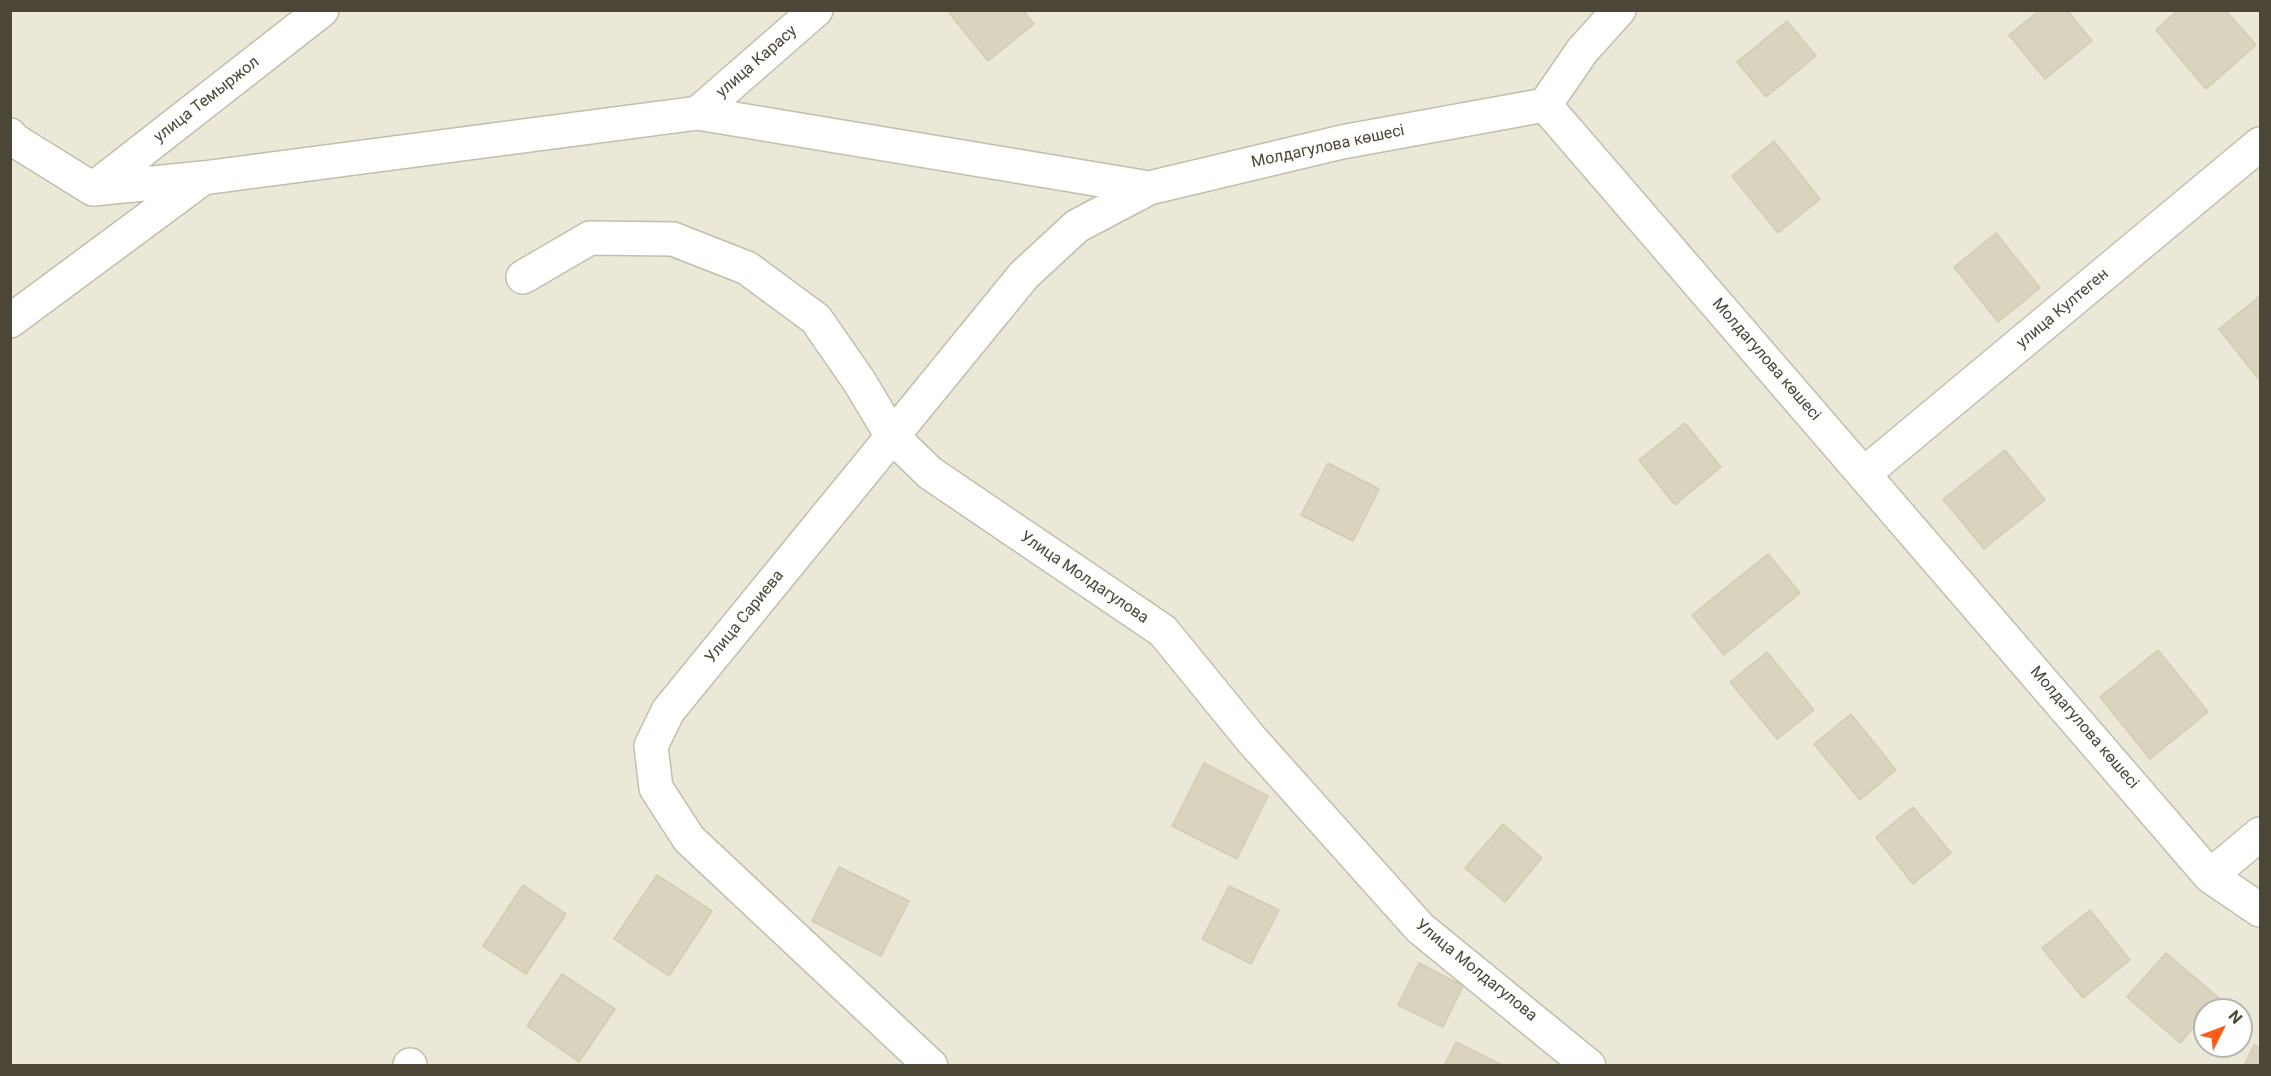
<!DOCTYPE html>
<meta charset="utf-8">
<style>
body{margin:0}
#map{position:relative;width:2271px;height:1076px;overflow:hidden;background:#f6f4ea;font-family:Roboto,sans-serif}
canvas{display:block}
.frame{position:absolute;inset:0;border:12px solid #4c4637;pointer-events:none}
.north{position:absolute;left:2193px;top:998px;width:60px;height:60px;box-sizing:border-box;background:#fff;border:2px solid #b7b5af;border-radius:50%;rotate:48deg;font-size:16px;font-weight:700;line-height:24px;text-align:center;color:#4c4637}
.north::after{content:'';display:block;margin:auto;width:21px;height:27px;background:#ff5c18;clip-path:polygon(50% 0,100% 100%,50% 72%,0 100%)}
</style>
<div id="map">
<canvas width="2271" height="1076"></canvas>
<div class="frame"></div>
<div class="north">N</div>
</div>
<script>
const c = document.querySelector('canvas').getContext('2d');
c.lineJoin = 'round';
function fillPath(path, color) { c.fillStyle = color; c.fill(path, 'evenodd'); }
function stroke(path, color, width, dash) { c.strokeStyle = color; c.lineWidth = width; c.lineCap = dash ? 'butt' : 'round'; c.setLineDash(dash || []); c.stroke(path); }
function write(font, color, halo, rows, align = 'center') {
  c.font = font + ' Roboto,sans-serif'; c.lineWidth = 5; c.setLineDash([]); c.textBaseline = 'middle'; c.strokeStyle = halo; c.fillStyle = color; for (const [text, x, y, turn = 0] of rows) {
    c.save(); c.translate(x, y); c.rotate((+turn || 0) * Math.PI / 180); c.textAlign = isNaN(turn) ? turn : align; if (halo) c.strokeText(text, 0, 0); c.fillText(text, 0, 0); c.restore();
  }
}
fillPath(new Path2D(`
 M10 11H2260V1065H11ZM2205 1010H2241V1046H2205Z`), '#ebe8d7');
const building = new Path2D(`
 M947 10H1023L1034 24 988 61Z
 M2040 10H2067L2092 41 2045 79 2009 35Z
 M2178 10H2225L2256 45 2206 89 2156 30Z
 M1787 21 1816 56 1766 97 1737 62Z
 M1774 141 1820 199 1778 233 1732 176Z
 M1996 233 2040 288 1998 322 1954 267Z
 M2260 296V381L2219 329Z
 M1685 423 1721 467 1675 505 1639 460Z
 M2005 450 2045 500 1984 549 1943 499Z
 M1328 463 1379 489 1353 541 1301 515Z
 M1768 554 1800 593 1724 655 1692 615Z
 M2158 650 2208 712 2150 759 2100 697Z
 M1767 652 1814 710 1777 739 1730 682Z
 M1851 714 1896 770 1860 800 1814 744Z
 M1204 763 1268 796 1237 859 1172 826Z
 M1913 807 1951 853 1913 884 1876 837Z
 M1503 824 1542 858 1505 902 1465 868Z
 M839 867 909 901 881 956 812 921Z
 M657 875 712 911 669 976 614 939Z
 M523 885 566 914 526 974 483 946Z
 M1229 886 1279 910 1251 964 1202 939Z
 M2090 910 2130 960 2083 998 2042 948Z
 M2166 953 2219 998 2209 1010H2205V1014L2180 1043 2127 997Z
 M1419 963 1463 986 1443 1027 1398 1005Z
 M562 974 615 1009 579 1062 527 1026Z
 M1456 1042 1502 1065 1501 1066H1444Z
 M2254 1045 2260 1048V1066H2244Z`);
fillPath(building, '#dad3be');
stroke(building, '#d5ccb0', 1.5);
const minor = new Path2D(`
 M1545 105 1582 51 1619 10
 M698 113 816 10
 M10 135 14 140 93 189 203 178 698 113 1149 188
 M93 189 322 10
 M523 277 590 238 673 239 747 268 816 319 859 381 892 436 930 473 1163 631 1251 739 1420 928 1589 1066
 M10 321 203 178
 M1865 473 2260 144
 M2210 876 2260 834
 M410 1066V1065
 M931 1066 689 839 656 788 651 746 668 711 1024 275 1077 226 1149 188 1342 142 1545 105 2210 876 2260 910`);
stroke(minor, '#c3beab', 36);
stroke(minor, '#fff', 33);
write('16px', '#4c4637', '#fff', [
 ["улица Карасу",757,62,-41],
 ["улица Темыржол",207,100,-38],
 ["Молдагулова көшесі",1328,147,-12],
 ["улица Култеген",2063,309,-40],
 ["Молдагулова көшесі",1766,360,49],
 ["Улица Молдагулова",1084,578,34],
 ["Улица Сариева",745,617,-51],
 ["Молдагулова көшесі",2084,728,49],
 ["Улица Молдагулова",1476,971,39]
]);
</script>
